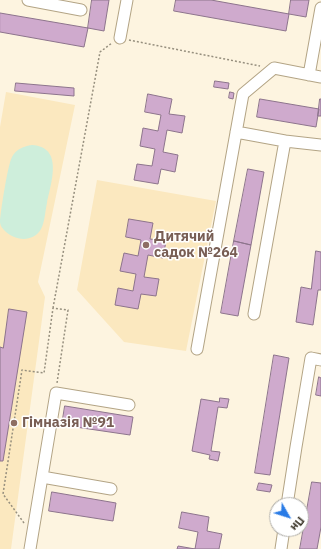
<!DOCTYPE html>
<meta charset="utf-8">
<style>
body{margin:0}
#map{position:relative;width:321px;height:549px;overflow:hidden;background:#fdf4e0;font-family:"IBM Plex Sans",sans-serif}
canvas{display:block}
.north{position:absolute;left:269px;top:497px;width:40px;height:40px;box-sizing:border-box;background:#fff;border:1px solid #afada8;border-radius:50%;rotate:129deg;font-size:11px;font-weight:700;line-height:16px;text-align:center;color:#383225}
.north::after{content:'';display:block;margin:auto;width:14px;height:18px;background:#297be6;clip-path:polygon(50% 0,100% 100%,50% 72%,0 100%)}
</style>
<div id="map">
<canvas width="321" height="549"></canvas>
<div class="north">Пн</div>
</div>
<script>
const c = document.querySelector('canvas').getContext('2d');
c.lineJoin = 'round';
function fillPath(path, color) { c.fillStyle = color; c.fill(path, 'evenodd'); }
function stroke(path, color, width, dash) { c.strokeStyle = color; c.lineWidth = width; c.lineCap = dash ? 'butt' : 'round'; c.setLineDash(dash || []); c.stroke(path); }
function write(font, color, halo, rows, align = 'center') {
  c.font = font + ' "IBM Plex Sans",sans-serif'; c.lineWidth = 3; c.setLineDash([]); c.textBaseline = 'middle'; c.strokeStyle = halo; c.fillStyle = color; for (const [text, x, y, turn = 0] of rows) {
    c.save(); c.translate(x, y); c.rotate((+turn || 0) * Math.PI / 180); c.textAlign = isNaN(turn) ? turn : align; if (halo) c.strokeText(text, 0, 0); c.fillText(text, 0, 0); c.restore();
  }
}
fillPath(new Path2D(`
 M6 92 75 105 38 282 45 297 11 549H0V127Z
 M97 180 216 201 186 351 124 342 77 290Z`), '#fbe8bf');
fillPath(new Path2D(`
 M32 145C64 147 51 183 47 203 45 211 45 222 41 229 33 243 14 241 4 230 2 228 0 225 0 222 0 215 8 163 12 157 16 149 24 146 32 145Z`), '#ceeedb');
const building = new Path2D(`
 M92 0H109L104 31 88 28Z
 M176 0H211L289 14 286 31 174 11Z
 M291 0H309L306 17 289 14Z
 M0 13 88 28 84 47 0 32Z
 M215 81 229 83 228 89 214 87Z
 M16 83 74 88V96L15 91Z
 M230 92 234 93 233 99 229 98Z
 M148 94 172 99 169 114 185 116 182 133 167 130 163 152 178 155 175 172 161 169 158 184 134 180 137 164 152 166 155 149 140 146 143 128 158 131 161 115 145 112Z
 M260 99 319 109 316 127 257 117Z
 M320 99H321V116H318Z
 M248 169 264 172 251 245 234 241Z
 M129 219 153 223 150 239 166 241 163 258 148 255 144 277 159 279 156 296 141 294 138 309 115 305 118 288 133 291 136 274 120 271 124 253 138 256 141 240 126 237Z
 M234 241 251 245 238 316 221 313Z
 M316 251 321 252V290H318L313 325 296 322 301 287 311 289Z
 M9 309 27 312 3 461H0V347L3 348Z
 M274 355 289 358 270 475 255 473Z
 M319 377 321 378V396L316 395Z
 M220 398 229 399 227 408 218 407 211 451 220 452 218 461 209 459 210 455 192 451 201 399 219 402Z
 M65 406 133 417 130 435 62 425Z
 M312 482 321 483V527L317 549H300Z
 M259 483 272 485 270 492 257 490Z
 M52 492 116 503 113 521 49 511Z
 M182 512 209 517 207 531 222 534 219 549H177L178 546 195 549 198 532 179 528Z`);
fillPath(building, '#cfaacd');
stroke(building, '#8d748c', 1);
const minor = new Path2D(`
 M28 0 81 10
 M120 38 127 0
 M309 75 321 8
 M236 132 285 141
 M254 314 285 141 321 145
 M197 349 243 94 274 68 321 77
 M42 477 111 489
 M287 505 296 447 311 358 321 360
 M30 549 56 393 129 405
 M281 549 284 529`);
stroke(minor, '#b3a485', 13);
stroke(new Path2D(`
 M129 40 260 66
 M53 308 100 52 112 43
 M24 523 3 494 22 370 44 373 53 308 68 310 57 383`), '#968f7e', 1.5, [2, 2]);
stroke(minor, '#fff', 11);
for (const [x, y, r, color] of [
 [146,245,4,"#8d6e63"],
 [14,423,4,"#8d6e63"]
]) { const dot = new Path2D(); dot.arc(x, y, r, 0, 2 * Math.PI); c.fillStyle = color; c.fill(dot); stroke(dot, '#fff', 1.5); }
write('bold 14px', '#785e54', '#fff', [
 ["Дитячий",154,237],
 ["садок №264",154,253],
 ["Гімназія №91",22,423]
], 'left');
</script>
